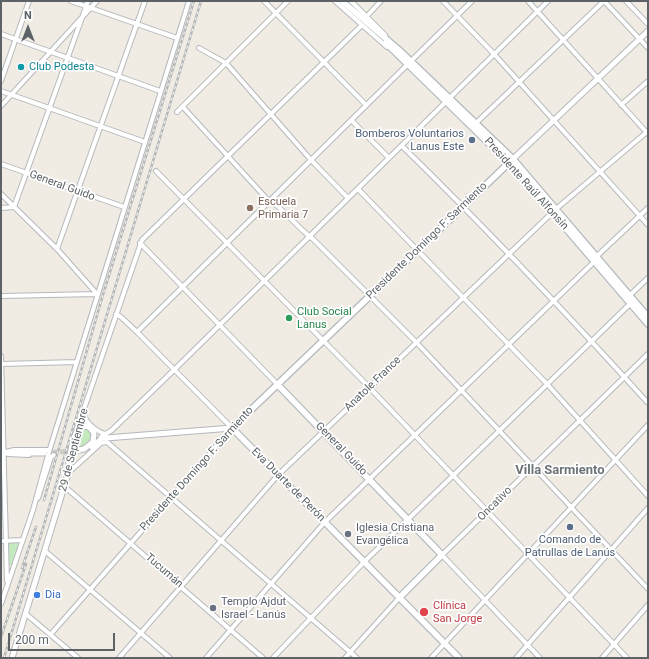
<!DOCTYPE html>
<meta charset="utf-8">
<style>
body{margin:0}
#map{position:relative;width:649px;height:659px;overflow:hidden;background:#f0ece4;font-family:Roboto,sans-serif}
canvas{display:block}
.frame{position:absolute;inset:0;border:2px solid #5c6266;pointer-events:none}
.north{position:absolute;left:8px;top:8px;width:40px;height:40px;-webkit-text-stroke:3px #fff;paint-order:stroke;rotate:0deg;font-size:11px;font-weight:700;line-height:16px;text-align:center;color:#5c6266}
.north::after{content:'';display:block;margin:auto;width:14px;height:18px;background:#5c6266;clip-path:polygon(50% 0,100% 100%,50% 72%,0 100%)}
.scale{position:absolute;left:8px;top:633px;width:107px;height:18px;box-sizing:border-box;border:2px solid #5c6266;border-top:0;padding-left:5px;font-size:12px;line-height:14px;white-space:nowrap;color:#5c6266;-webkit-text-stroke:3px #fff;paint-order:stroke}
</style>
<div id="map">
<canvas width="649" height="659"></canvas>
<div class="frame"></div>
<div class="north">N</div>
<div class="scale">200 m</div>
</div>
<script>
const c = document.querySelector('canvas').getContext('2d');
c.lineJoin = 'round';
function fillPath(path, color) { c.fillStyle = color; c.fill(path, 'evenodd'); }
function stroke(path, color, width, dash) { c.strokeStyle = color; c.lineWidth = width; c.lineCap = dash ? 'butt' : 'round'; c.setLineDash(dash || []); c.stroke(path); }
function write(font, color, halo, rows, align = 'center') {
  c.font = font + ' Roboto,sans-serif'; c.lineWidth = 3.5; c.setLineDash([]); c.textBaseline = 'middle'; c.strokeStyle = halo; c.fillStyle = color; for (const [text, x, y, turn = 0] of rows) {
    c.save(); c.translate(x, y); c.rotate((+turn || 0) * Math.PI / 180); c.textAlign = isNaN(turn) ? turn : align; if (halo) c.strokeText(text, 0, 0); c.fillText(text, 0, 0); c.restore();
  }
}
fillPath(new Path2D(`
 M85 428C91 431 92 434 92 440L85 446 75 449 80 430Z
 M9 542H21L13 565H9Z`), '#c4e9be');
stroke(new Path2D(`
 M45 453 73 451`), '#cbcac4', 5, [5, 2.5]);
const minor = new Path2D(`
 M71 1 177 38
 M264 1 366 105
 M335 1 387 47
 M351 1 385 35
 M443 1 494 54 648 225
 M528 1 648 134
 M604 1 648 48
 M626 1 648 24
 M367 16 381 1
 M1 34 160 91
 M199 48 226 63 311 160 348 198
 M411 61 472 1
 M1 81 29 1
 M1 91 145 142
 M621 105 647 82
 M1 106 97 1
 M183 107 266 198C284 208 296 227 313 239L416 342 648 589
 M177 112 288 1
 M351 120 389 158
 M474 125 604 1
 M402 146C487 229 568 315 648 403
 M1 164 124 207
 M156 171 369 387 627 658
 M358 189 548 385 648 496
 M1 194 57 249 97 294
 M14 207 88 1
 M1 208 14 207
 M140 243 277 384
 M57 249 145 1
 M1 296 97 294
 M628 297 648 278
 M137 332 407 65
 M1 356 7 581
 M1 364 77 362
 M84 413C84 422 97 432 106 434
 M77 429 142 240 362 25
 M101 437 112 430 174 370 548 1
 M6 452 14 450H49
 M8 454 29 455
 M67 474 101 443 107 442 357 658
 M64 486 263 658
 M38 498 51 457 54 455
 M1 541 23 540
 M45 551 170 658
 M1 604 33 510 48 455 189 1
 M26 614 78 658
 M51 634 232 428 137 332 121 317 116 314
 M119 658 278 475 556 209 648 131
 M206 658 324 523 595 261 596 257 648 208
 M273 658 364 562 632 302
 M345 658 400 597
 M431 658 648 425
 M516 658 648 508
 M540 658 442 555 648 354
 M602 658 648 605`);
const tertiary = new Path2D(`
 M513 159 648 31
 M92 447 102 438H106L232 428
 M1 453H44
 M12 658 67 477C69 465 71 431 82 426L89 427 94 433 93 442 84 449 74 451`);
const secondary = new Path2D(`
 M342 1 399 50 513 159 648 317
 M386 43 513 167 648 324
 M277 384 442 555 400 597
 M459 658 232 428 513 159`);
stroke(minor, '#b5b8bc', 6);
stroke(tertiary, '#b5b8bc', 7);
stroke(secondary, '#b3b9bd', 8);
stroke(minor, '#fff', 4);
stroke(tertiary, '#fff', 5);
stroke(secondary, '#fff', 5.5);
const rail = new Path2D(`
 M44 500 102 298 194 1
 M22 568 36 527
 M1 637 26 564
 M4 658 201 1`);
stroke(rail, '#b5b6b7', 2.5);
stroke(rail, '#fff', 1, [3]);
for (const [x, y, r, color] of [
 [21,67,4,"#0f9aa8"],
 [472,140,4,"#5c6f8a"],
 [250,208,4,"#8d6e63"],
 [289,318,4,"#2e9e5b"],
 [570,527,4,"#5c6f8a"],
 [348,534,4,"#6b7280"],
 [37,595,4,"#3f7fe0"],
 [213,608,4,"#6b7280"],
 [424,612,5,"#e0444e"]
]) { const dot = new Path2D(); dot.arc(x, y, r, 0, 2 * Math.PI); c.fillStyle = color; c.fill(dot); stroke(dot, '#fff', 1.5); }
write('11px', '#0d838f', '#fff', [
 ["Club Podesta",29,67]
], 'left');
write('11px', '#4e5e75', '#fff', [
 ["Bomberos Voluntarios",464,134],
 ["Lanus Este",464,147],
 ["Comando de",570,540,"center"],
 ["Patrullas de Lanús",570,553,"center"]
], 'right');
write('11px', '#5c6266', '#fff', [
 ["Presidente Raúl Alfonsín",526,184,48],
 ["General Guido",62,186,20],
 ["Presidente Domingo F. Sarmiento",427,241,-44],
 ["Anatole France",373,384,-44],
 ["General Guido",341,449,46],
 ["29 de Septiembre",74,450,-75],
 ["Presidente Domingo F. Sarmiento",197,469,-48],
 ["Eva Duarte de Perón",288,485,45],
 ["Oncativo",495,504,-45],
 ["Tucumán",164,571,41]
]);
write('11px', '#785e54', '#fff', [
 ["Escuela",258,202],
 ["Primaria 7",258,215]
], 'left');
write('11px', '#27864d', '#fff', [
 ["Club Social",297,312],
 ["Lanus",297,325]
], 'left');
write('11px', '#5b616d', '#fff', [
 ["Iglesia Cristiana",356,528],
 ["Evangélica",356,541],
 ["Templo Ajdut",221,602],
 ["Israel - Lanús",221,615]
], 'left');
write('11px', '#366cbe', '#fff', [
 ["Dia",45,595]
], 'left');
write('11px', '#be3a42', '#fff', [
 ["Clínica",433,606],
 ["San Jorge",433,619]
], 'left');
write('bold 13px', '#6d7478', '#fff', [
 ["Villa Sarmiento",560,471]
]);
</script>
